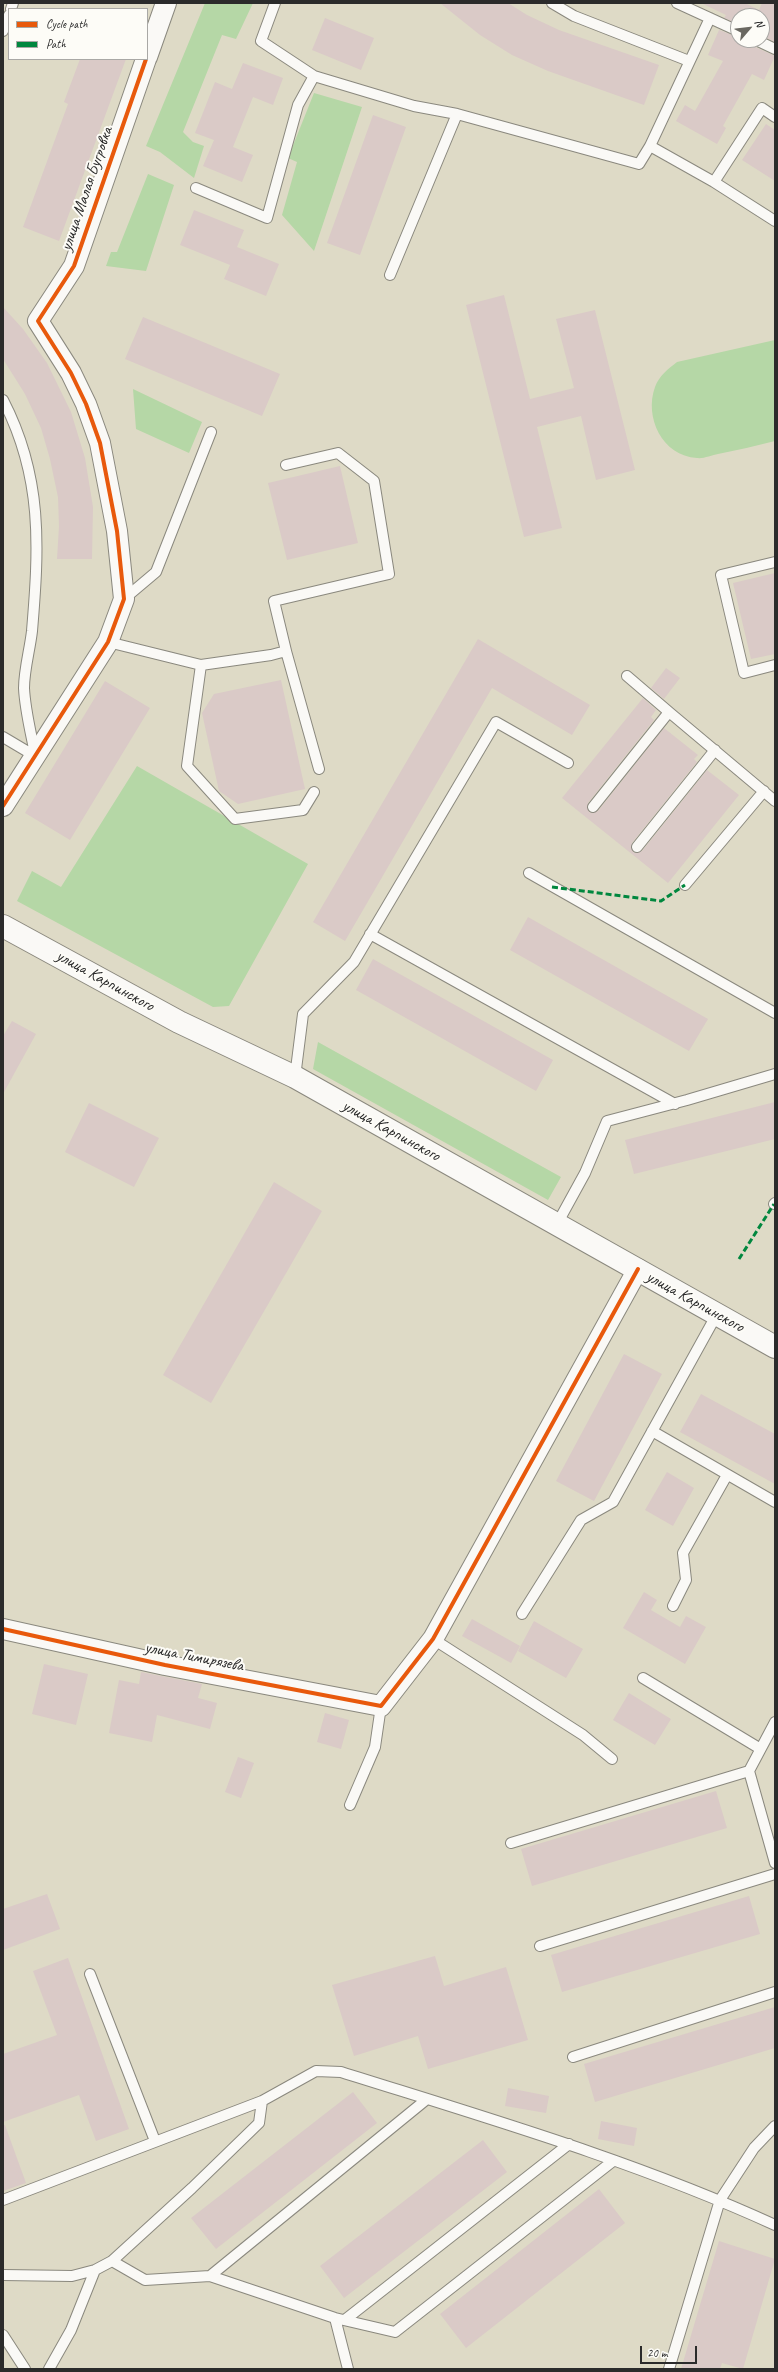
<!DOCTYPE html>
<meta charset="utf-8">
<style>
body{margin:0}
#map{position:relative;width:778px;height:2372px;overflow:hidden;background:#dedac6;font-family:Caveat,sans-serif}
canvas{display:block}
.frame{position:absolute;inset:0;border:4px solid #2b2b2b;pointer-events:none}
.legend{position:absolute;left:8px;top:8px;width:140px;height:52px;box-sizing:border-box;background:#fdfcf7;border:1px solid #a9a8a5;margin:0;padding:5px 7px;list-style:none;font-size:12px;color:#2b2b2b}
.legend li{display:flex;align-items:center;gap:8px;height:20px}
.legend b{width:20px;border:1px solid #a9a8a5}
.north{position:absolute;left:730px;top:8px;width:40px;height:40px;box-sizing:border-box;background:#fdfcf7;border:1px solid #a9a8a5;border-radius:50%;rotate:62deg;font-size:11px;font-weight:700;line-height:16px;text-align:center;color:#2b2b2b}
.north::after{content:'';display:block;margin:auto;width:14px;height:18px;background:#6a6861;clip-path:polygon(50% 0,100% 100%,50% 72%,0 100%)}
.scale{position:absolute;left:640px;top:2346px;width:57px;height:18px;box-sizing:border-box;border:2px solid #2b2b2b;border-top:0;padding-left:5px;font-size:12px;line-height:14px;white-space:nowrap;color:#2b2b2b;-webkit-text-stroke:3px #fdfcf7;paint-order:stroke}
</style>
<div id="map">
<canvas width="778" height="2372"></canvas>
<div class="frame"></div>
<ul class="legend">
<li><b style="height:5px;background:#e8590c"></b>Cycle path</li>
<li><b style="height:5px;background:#00873e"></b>Path</li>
</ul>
<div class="north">N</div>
<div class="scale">20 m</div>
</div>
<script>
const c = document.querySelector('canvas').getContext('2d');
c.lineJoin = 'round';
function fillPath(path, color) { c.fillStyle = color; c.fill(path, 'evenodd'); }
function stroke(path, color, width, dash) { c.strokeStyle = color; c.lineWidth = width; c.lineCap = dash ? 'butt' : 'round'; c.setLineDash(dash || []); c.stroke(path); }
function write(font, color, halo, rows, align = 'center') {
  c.font = font + ' Caveat,sans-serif'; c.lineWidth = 4; c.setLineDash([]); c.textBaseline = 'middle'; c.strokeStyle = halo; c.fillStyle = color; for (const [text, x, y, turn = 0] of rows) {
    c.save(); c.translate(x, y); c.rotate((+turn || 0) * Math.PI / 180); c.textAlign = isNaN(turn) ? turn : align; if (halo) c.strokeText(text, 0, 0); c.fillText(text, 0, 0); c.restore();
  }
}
fillPath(new Path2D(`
 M205 3H253L236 39 222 35 183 132 193 142 204 146 194 178 160 152 146 146Z
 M314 93 362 107 314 251 282 215 297 162 288 158Z
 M148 174 174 185 146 271 106 266 111 252H117Z
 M775 340V441C756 446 737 450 718 454 712 455 703 459 697 458 662 456 644 417 655 387 659 376 668 369 677 362Z
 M133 389 202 422 189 453 136 429Z
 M137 766 308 864 229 1006 213 1007 17 901 32 871 61 887Z
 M318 1042 561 1177 548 1200 313 1069Z`), '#b5d7a6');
fillPath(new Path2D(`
 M440 3H508L527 15 559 30 659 65 644 105 548 71 512 55 480 35Z
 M701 3H745L759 10 762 3H775V42L762 36V16H738V24L724 18 726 15Z
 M325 18 374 38 361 70 312 50Z
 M719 30 738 37V40H750L753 46 775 56 764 80 752 74 723 126 726 128 717 144 676 121 685 105 695 111 723 61 708 55Z
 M80 59H126L59 241 23 227 68 104 64 102Z
 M243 63 283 78 273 105 253 97 233 147 253 155 242 182 203 166 214 140 195 133 215 82 232 89Z
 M373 115 406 127 360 255 327 243Z
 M766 124 775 130V181L742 160Z
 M194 210 244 230 237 247 279 264 266 296 224 279 230 265 180 245Z
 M504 295 530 399 574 388 556 319 595 310 635 470 596 480 581 416 537 427 562 528 524 537 466 305Z
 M3 307 23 329 47 363 71 412 85 458 93 507 92 559H57L59 526 58 497 50 459 41 428 25 394 3 359Z
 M143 317 280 374 262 416 125 359Z
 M340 466 358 543 287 560 268 483Z
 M775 573V654L751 659 733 583Z
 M478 639 590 705 572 735 492 688 345 941 313 922Z
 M666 668 680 678 664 699 651 688Z
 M281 680 305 789 238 804 219 791 202 713 214 694Z
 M105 681 150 708 70 840 25 813Z
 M643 698 656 710 651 717 654 720 588 803 589 812 592 813 598 811 664 728 698 755 694 759 697 762 632 843 633 852 636 853 642 851 707 770 739 795 668 883 562 798Z
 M528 917 708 1019 689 1051 510 950Z
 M373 959 553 1060 536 1091 356 990Z
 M12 1021 36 1034 3 1094V1036Z
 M775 1102V1139L634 1174 625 1140Z
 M89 1103 159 1138 134 1187 65 1152Z
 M274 1182 322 1211 211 1403 163 1375Z
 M624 1354 662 1374 594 1501 556 1481Z
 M701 1394 775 1434V1484L680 1432Z
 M667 1472 694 1488 673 1526 645 1510Z
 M644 1592 657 1600 651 1610 680 1627 686 1616 706 1627 685 1664 623 1628Z
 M472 1619 520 1646 511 1663 462 1636Z
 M534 1621 583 1649 566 1678 518 1651Z
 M44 1664 88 1674 76 1725 32 1714Z
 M141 1672 202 1684 198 1698 217 1703 210 1729 157 1715 152 1742 109 1733 119 1680 139 1684Z
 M629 1693 671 1719 655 1745 613 1720Z
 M325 1713 349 1720 341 1749 317 1742Z
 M238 1757 254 1763 241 1798 225 1792Z
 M716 1791 727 1828 532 1886 521 1849Z
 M47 1894 60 1929 3 1950V1909Z
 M749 1896 760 1934 562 1992 551 1955Z
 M435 1956 444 1986 506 1967 528 2040 428 2069 418 2036 354 2056 332 1985Z
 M68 1958 129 2129 96 2141 79 2095 3 2122V2054L57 2035 33 1971Z
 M775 2007V2048L595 2102 584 2064Z
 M508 2088 549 2096 546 2113 505 2106Z
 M353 2092 377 2123 216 2249 191 2218Z
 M601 2121 637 2128 634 2146 598 2139Z
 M3 2125H5L26 2183 3 2191Z
 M483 2140 507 2172 344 2298 320 2266Z
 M599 2189 625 2223 466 2348 440 2314Z
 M719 2241 775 2259 743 2369 722 2363 720 2369H681Z`), '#dacac7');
const lane = new Path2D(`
 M275 3 261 41 314 76
 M552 3 574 16 689 61
 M677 3 738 31
 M11 9 13 3
 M3 31 9 15
 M756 40 775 49
 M650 146 714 182 775 221
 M714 182 762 108 775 117
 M196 188 267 218 298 105 314 76 414 106 457 114 639 164 650 146 710 18
 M390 275 457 114
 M3 400C43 477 39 547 32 631 30 649 24 670 24 688 25 710 31 733 35 754
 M775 562 721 575 744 673 775 665
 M124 599 156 572 211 432
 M108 642 201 665 271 655 286 651 274 601 389 574 374 481 338 453 286 465
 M286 651 319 769
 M201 665 187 766 235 819 303 810 314 792
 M627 676 669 712
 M3 737 35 756
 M593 807 669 712 775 801
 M637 847 715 750
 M529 873 775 1013
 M685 885 764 791
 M370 934 675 1104
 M295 1077 303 1014 354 962 496 722 568 763
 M774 1204 775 1203
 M557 1224 585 1173 607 1121 687 1100 775 1074
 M652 1431 775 1502
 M673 1606 686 1580 683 1553 727 1475
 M522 1614 581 1520 613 1502 717 1314
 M433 1639 583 1735 612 1759
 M643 1678 759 1748
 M775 1722 749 1771 775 1863
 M350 1805 375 1747 381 1706
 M511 1843 749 1771
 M540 1946 775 1874
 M90 1974 155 2141
 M573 2057 775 1992
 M3 2200 262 2101
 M112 2261 145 2280 210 2276 335 2318 395 2332 613 2161
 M3 2275 72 2276 95 2270 112 2261 192 2188 259 2123 262 2101 316 2071 341 2072C487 2118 635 2161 775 2225
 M210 2276 427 2099
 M335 2318 348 2369
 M346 2319 569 2144
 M3 2335 25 2369
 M49 2369 71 2330 95 2270
 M669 2369 720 2200 754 2148 775 2126`);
const street = new Path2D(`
 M147 57 166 3
 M3 806 108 642 124 599 117 531 100 443 86 404 71 373 38 321 74 266 146 59
 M3 1629 165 1665 381 1706 433 1639 638 1269`);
const primary = new Path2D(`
 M3 926 179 1022 295 1077 775 1347`);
stroke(lane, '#8a887e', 12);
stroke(street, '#8a887e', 22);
stroke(primary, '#8a887e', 24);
stroke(lane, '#faf9f6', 10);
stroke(street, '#faf9f6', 20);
stroke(primary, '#faf9f6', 22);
stroke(new Path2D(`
 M552 887 661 901 685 885
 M739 1259 774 1204`), '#00873e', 3, [6, 3]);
stroke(new Path2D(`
 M3 806 108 642 124 599 117 531 100 443 86 404 71 373 38 321 74 266 146 59
 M3 1629 165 1665 381 1706 433 1639 638 1269`), '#e8590c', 4);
write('17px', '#2b2b2b', '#fdfcf7', [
 ["улица Малая Бугровка",87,189,-71],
 ["улица Карпинского",105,981,29],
 ["улица Карпинского",391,1131,29],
 ["улица Карпинского",695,1302,29],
 ["улица Тимирязева",194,1657,11]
]);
</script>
